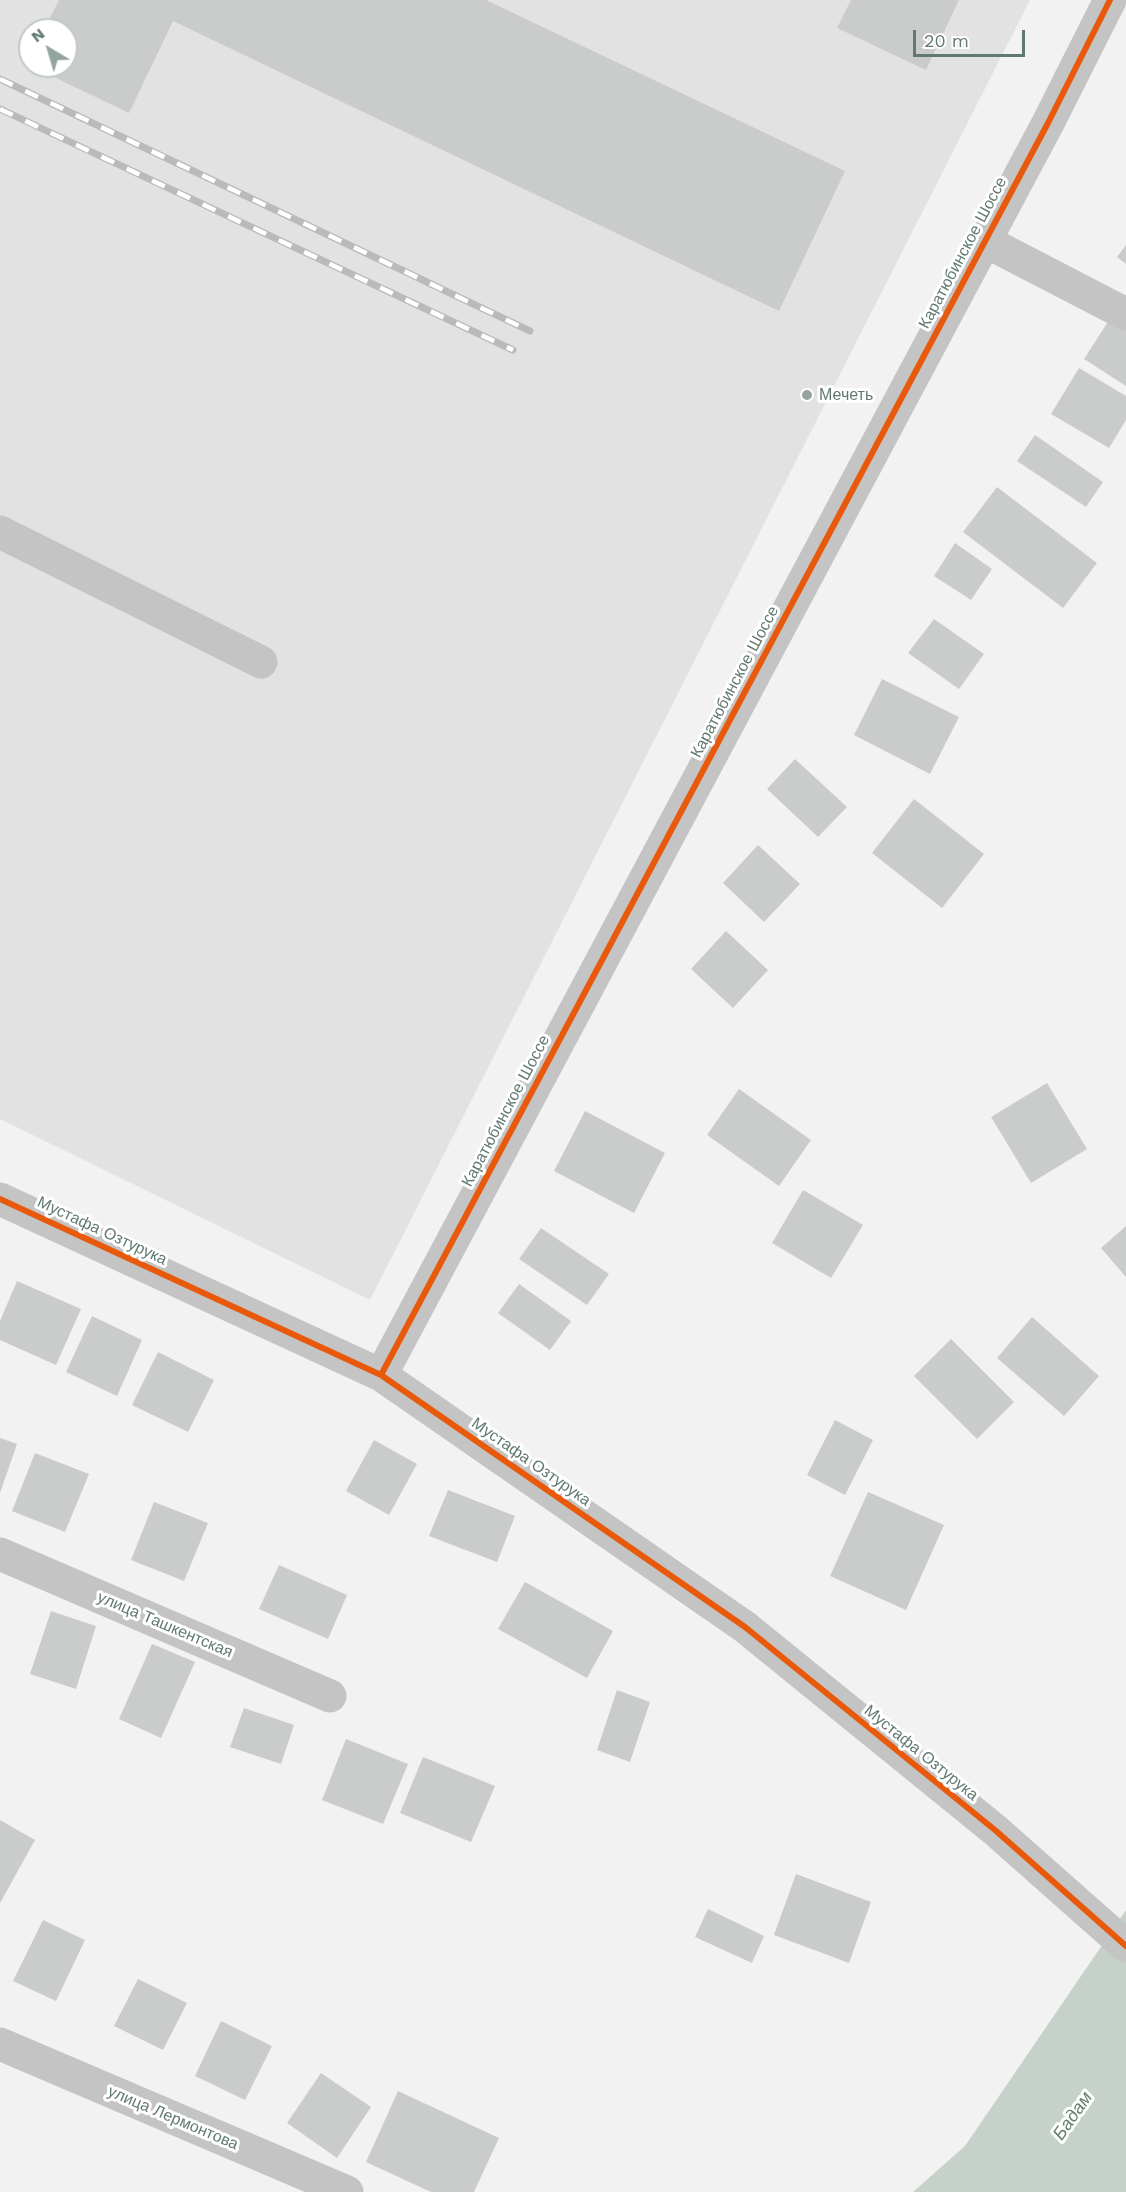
<!DOCTYPE html>
<meta charset="utf-8">
<style>
body{margin:0}
#map{position:relative;width:1126px;height:2192px;overflow:hidden;background:#f3f2f2;font-family:"Work Sans",sans-serif}
canvas{display:block}
.north{position:absolute;left:18px;top:18px;width:60px;height:60px;box-sizing:border-box;background:#fff;border:2px solid #c0cac6;border-radius:50%;rotate:322deg;font-size:16px;font-weight:700;line-height:24px;text-align:center;color:#617a70}
.north::after{content:'';display:block;margin:auto;width:21px;height:27px;background:#94a49e;clip-path:polygon(50% 0,100% 100%,50% 72%,0 100%)}
.scale{position:absolute;left:913px;top:30px;width:112px;height:27px;box-sizing:border-box;border:3px solid #617a70;border-top:0;padding-left:8px;font-size:18px;line-height:21px;white-space:nowrap;color:#617a70;-webkit-text-stroke:4px #fff;paint-order:stroke}
</style>
<div id="map">
<canvas width="1126" height="2192"></canvas>
<div class="north">N</div>
<div class="scale">20 m</div>
</div>
<script>
const c = document.querySelector('canvas').getContext('2d');
c.lineJoin = 'round';
function fillPath(path, color) { c.fillStyle = color; c.fill(path, 'evenodd'); }
function stroke(path, color, width, dash) { c.strokeStyle = color; c.lineWidth = width; c.lineCap = dash ? 'butt' : 'round'; c.setLineDash(dash || []); c.stroke(path); }
function write(font, color, halo, rows, align = 'center') {
  c.font = font + ' "Work Sans",sans-serif'; c.lineWidth = 6; c.setLineDash([]); c.textBaseline = 'middle'; c.strokeStyle = halo; c.fillStyle = color; for (const [text, x, y, turn = 0] of rows) {
    c.save(); c.translate(x, y); c.rotate((+turn || 0) * Math.PI / 180); c.textAlign = isNaN(turn) ? turn : align; if (halo) c.strokeText(text, 0, 0); c.fillText(text, 0, 0); c.restore();
  }
}
fillPath(new Path2D(`
 M0 0H1030L370 1300 0 1119ZM30 30H66V66H30Z`), '#e2e2e2');
fillPath(new Path2D(`
 M1126 1910V2192H913L965 2146Z`), '#c5d1c9');
fillPath(new Path2D(`
 M59 0H486L845 171 779 311 173 21 129 113 31 66H66V30H44Z
 M851 0H959L926 70 837 28Z
 M1126 245V264L1117 257Z
 M1111 317 1126 327V386L1084 359Z
 M1079 368 1126 396V420L1109 448 1051 414Z
 M1035 435 1103 482 1086 507 1017 461Z
 M997 487 1097 563 1063 608 963 532Z
 M955 543 992 569 971 600 934 576Z
 M934 619 984 654 959 689 908 653Z
 M882 679 959 717 930 774 854 735Z
 M795 759 847 807 818 837 767 789Z
 M914 799 984 854 942 908 872 853Z
 M758 845 800 884 764 922 723 883Z
 M726 931 768 970 733 1008 691 969Z
 M1047 1083 1087 1149 1031 1183 991 1117Z
 M739 1089 811 1140 779 1186 707 1135Z
 M585 1111 665 1153 634 1213 554 1171Z
 M803 1190 863 1225 831 1278 772 1243Z
 M1126 1226V1277L1101 1248Z
 M541 1228 609 1274 587 1305 519 1259Z
 M17 1281 81 1309 56 1365 0 1340V1321Z
 M519 1284 571 1321 550 1350 498 1313Z
 M92 1316 142 1340 117 1396 66 1372Z
 M1032 1317 1099 1376 1064 1416 997 1358Z
 M951 1339 1014 1402 977 1439 914 1376Z
 M158 1352 214 1380 188 1432 132 1405Z
 M835 1420 873 1440 845 1495 807 1475Z
 M0 1438 17 1444 0 1493Z
 M374 1440 417 1464 389 1515 346 1491Z
 M35 1453 89 1474 65 1532 12 1511Z
 M448 1490 515 1516 497 1562 429 1536Z
 M868 1492 944 1525 906 1610 830 1576Z
 M154 1502 208 1523 184 1581 131 1560Z
 M279 1565 347 1595 328 1639 259 1609Z
 M525 1582 613 1631 587 1678 498 1629Z
 M51 1611 96 1626 76 1689 30 1674Z
 M152 1644 195 1662 161 1738 119 1719Z
 M617 1690 650 1702 630 1762 597 1750Z
 M244 1708 294 1725 281 1764 230 1747Z
 M346 1739 408 1764 383 1824 322 1800Z
 M423 1757 495 1786 471 1842 400 1813Z
 M0 1820 35 1840 0 1903Z
 M796 1874 871 1902 849 1963 774 1935Z
 M708 1909 764 1936 752 1963 695 1937Z
 M43 1920 85 1940 56 2001 13 1981Z
 M138 1979 187 2003 163 2050 114 2026Z
 M221 2021 272 2046 245 2100 195 2076Z
 M321 2073 371 2107 337 2158 287 2123Z
 M398 2091 499 2138 474 2192H431L366 2162Z`), '#c9ccca');
stroke(new Path2D(`
 M985 241 1126 314
 M0 532 261 662
 M0 1199 381 1375 745 1627 995 1830 1126 1946
 M381 1375 1048 123 1110 0
 M0 1554 330 1696
 M0 2044 347 2192`), '#c3c4c3', 33);
const rail = new Path2D(`
 M0 79 530 331
 M0 109 513 350`);
stroke(rail, '#b8bbb9', 7);
stroke(rail, '#fff', 4.5, [14]);
stroke(new Path2D(`
 M0 1199 381 1375 745 1627 995 1830 1126 1946
 M381 1375 1048 123 1110 0`), '#e8590c', 6);
for (const [x, y, r, color] of [
 [807,395,6,"#94a49e"]
]) { const dot = new Path2D(); dot.arc(x, y, r, 0, 2 * Math.PI); c.fillStyle = color; c.fill(dot); stroke(dot, '#fff', 2); }
write('16px', '#617a70', '#fff', [
 ["Каратюбинское Шоссе",963,253,-62],
 ["Каратюбинское Шоссе",735,682,-62],
 ["Каратюбинское Шоссе",506,1111,-62],
 ["Мустафа Озтурука",102,1231,25],
 ["Мустафа Озтурука",531,1462,35],
 ["улица Ташкентская",165,1625,23],
 ["Мустафа Озтурука",921,1753,39],
 ["улица Лермонтова",173,2118,23]
]);
write('16px', '#617a70', '#fff', [
 ["Мечеть",819,395]
], 'left');
write('italic 18px', '#617d6d', '#fff', [
 ["Бадам",1073,2116,-55]
]);
</script>
